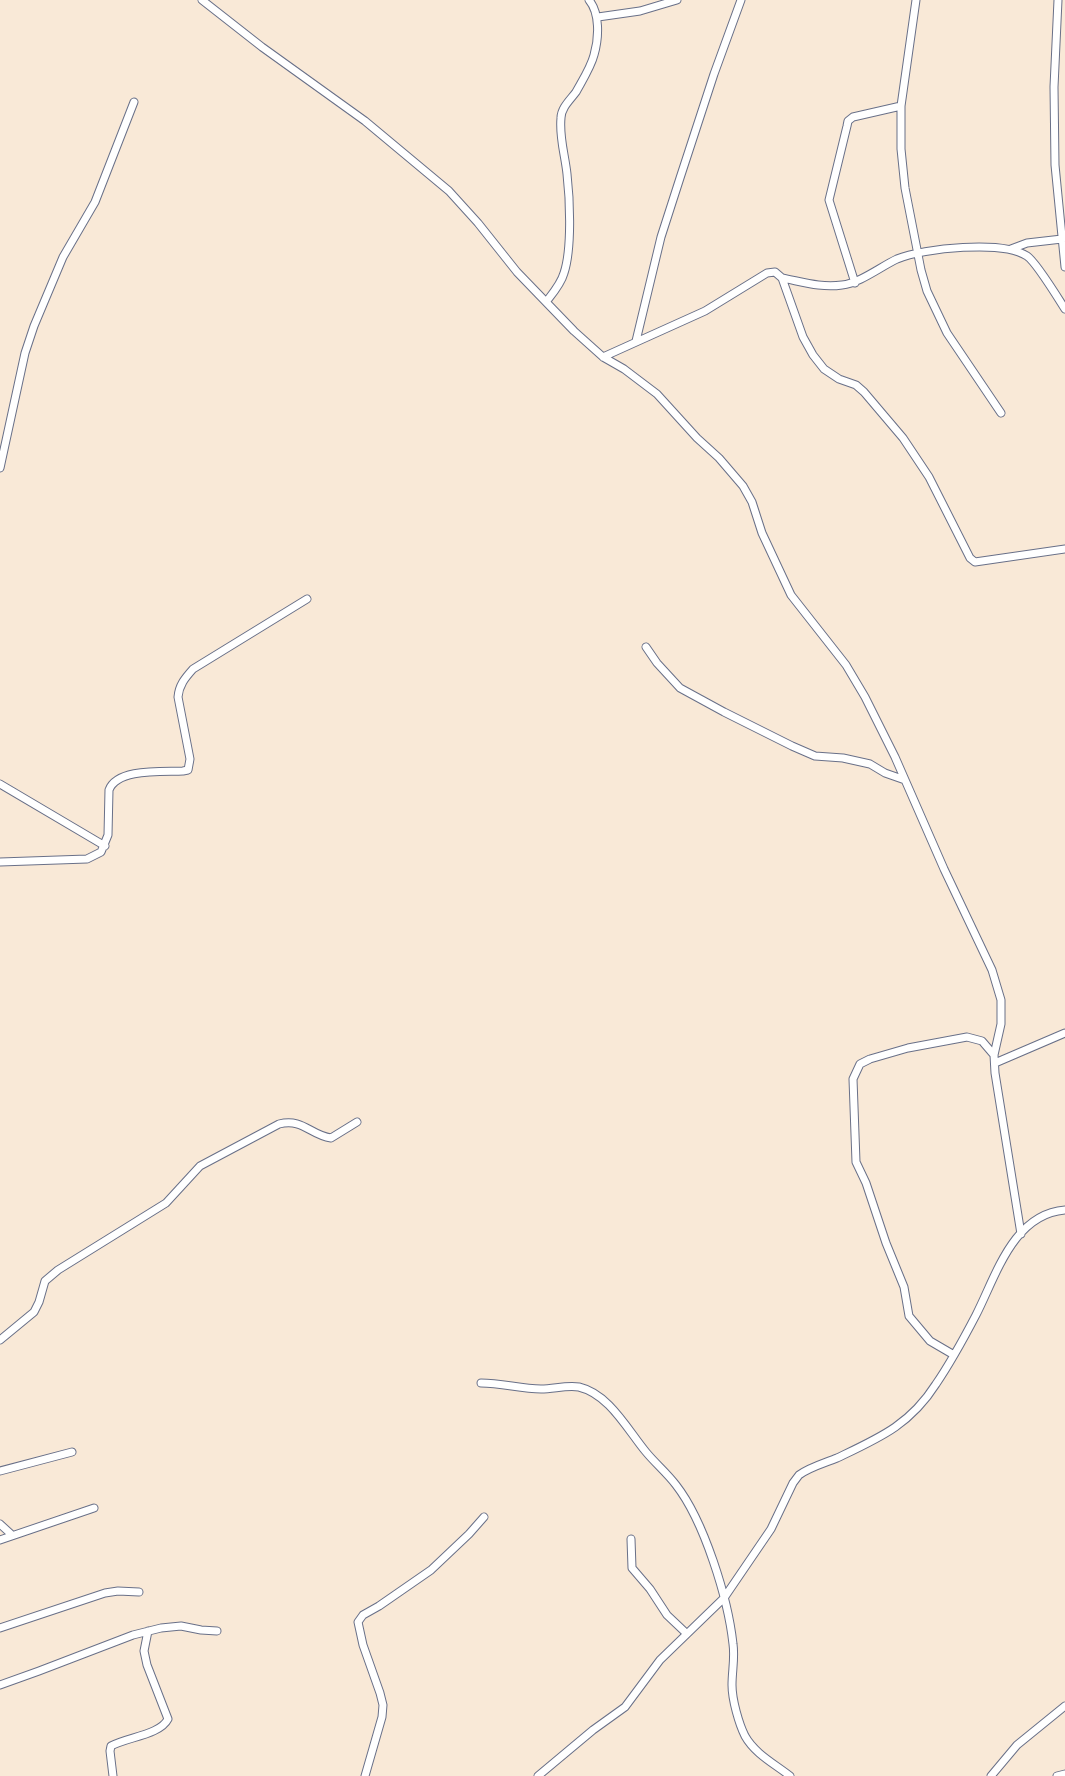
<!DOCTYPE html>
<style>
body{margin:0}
canvas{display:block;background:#f9e9d7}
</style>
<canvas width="1065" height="1776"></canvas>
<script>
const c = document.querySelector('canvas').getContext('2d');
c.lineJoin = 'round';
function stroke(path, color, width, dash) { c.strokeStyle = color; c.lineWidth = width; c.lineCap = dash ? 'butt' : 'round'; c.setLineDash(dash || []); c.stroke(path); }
const minor = new Path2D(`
 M202 0 262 47 365 121 449 191 478 223 517 272 574 331 603 357 624 369 657 394 697 438 719 458 743 486 752 502 762 533 791 595 846 665 865 697 895 757 944 869 992 970 1001 1000V1024L994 1055 995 1073 1021 1234
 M916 0 901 106V149L905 188 921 270 927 291 947 333 1001 413
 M1058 0 1054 87 1055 165 1065 267
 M598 17 640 11 677 0
 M1011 249 1027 243 1062 239
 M782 278C803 282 821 288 842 285 860 283 880 267 897 259 924 248 1003 240 1027 256 1036 262 1058 298 1065 309
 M855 283 829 200 847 126 848 121 853 117 901 106
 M546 302C553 293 561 284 564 273 572 249 570 200 567 174 565 155 559 137 561 118 561 108 570 100 576 92 582 81 591 67 594 55 599 38 600 13 589 0
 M636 341 661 237 680 178 714 74 741 0
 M603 357 705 311 767 273 775 272 782 278 803 337 813 355 824 369 839 379 856 385 864 392 903 438 929 477 970 558 975 562 1065 549
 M0 468 25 353 34 326 63 257 95 202 134 102
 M646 647 657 663 680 688 724 712 792 746 815 756 843 758 870 764 885 773 905 780
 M0 784 105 846
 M0 862 87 859 101 852 108 835 109 790C117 768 163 772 183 771L188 770 190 759 178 697C179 685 185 678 193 669L307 599
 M995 1063 1065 1033
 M0 1340 34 1312 39 1302 45 1281 58 1270 166 1203 200 1166 279 1124C303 1118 310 1135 331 1138L357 1122
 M954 1355 930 1341 909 1316 904 1287 886 1243 866 1183 856 1162 853 1079 860 1064 870 1059 908 1048 967 1037 982 1041 994 1055
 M481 1383C502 1383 521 1389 541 1389 554 1389 566 1385 579 1387 609 1394 627 1429 646 1452 655 1463 667 1473 676 1485 704 1521 728 1598 733 1644 735 1658 732 1671 732 1685 732 1700 739 1724 745 1736 755 1754 775 1764 790 1776
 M0 1471 72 1452
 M0 1524 12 1535
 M631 1539 632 1568 650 1589 667 1615 686 1633
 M0 1540 94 1508
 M0 1628 105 1593 118 1591 139 1592
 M0 1685 39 1671 133 1635 161 1628 181 1626 201 1630 217 1631
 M113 1776 110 1751 111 1746C127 1737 160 1735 168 1719L147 1665 144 1651 148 1631
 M365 1776 382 1717 383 1705 380 1693 363 1645 358 1622 363 1615 379 1606 431 1570 469 1534 484 1517
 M538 1776 593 1730 625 1707 660 1660 724 1598 771 1529 793 1483 799 1475C810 1467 825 1463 837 1458 879 1438 910 1425 936 1384 951 1362 964 1338 976 1315 996 1276 1013 1214 1065 1210
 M991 1776 1017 1745 1065 1706
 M1057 1776 1065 1774`);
stroke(minor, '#697088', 9);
stroke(minor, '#fff', 7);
</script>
